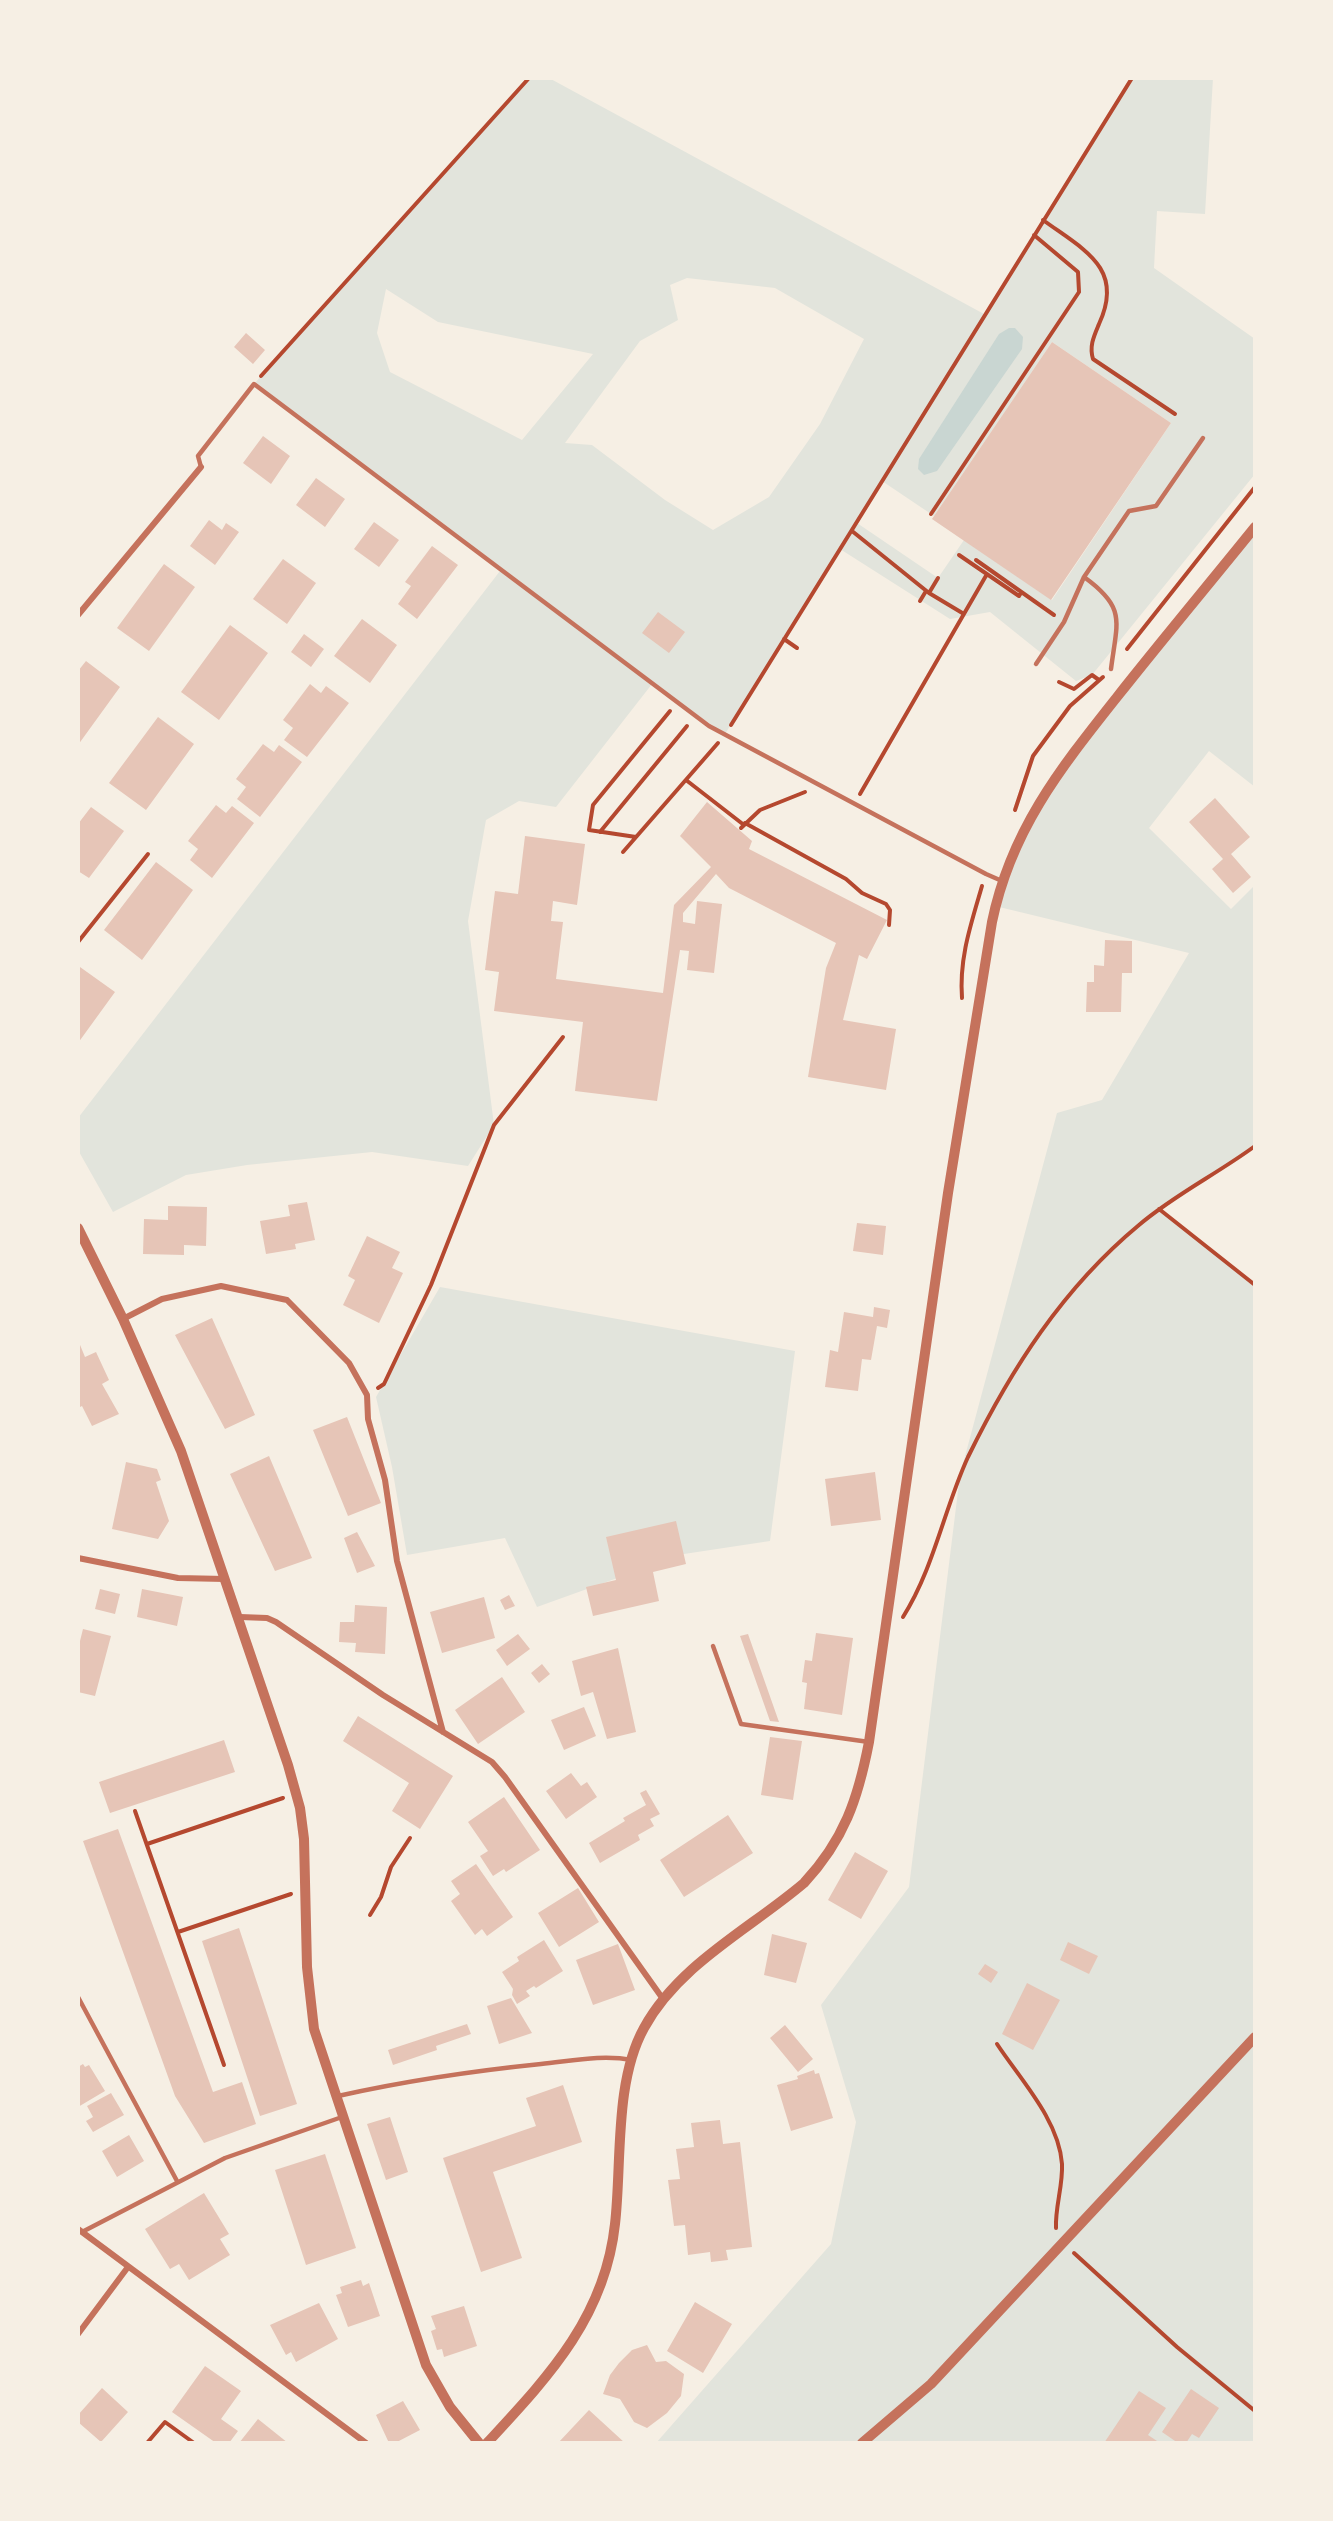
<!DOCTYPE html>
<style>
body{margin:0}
#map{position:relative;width:1333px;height:2521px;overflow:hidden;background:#f6efe4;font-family:"Source Sans 3",sans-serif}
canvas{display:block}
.frame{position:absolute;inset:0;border:80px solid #f6efe4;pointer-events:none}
</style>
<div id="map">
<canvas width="1333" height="2521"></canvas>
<div class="frame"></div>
</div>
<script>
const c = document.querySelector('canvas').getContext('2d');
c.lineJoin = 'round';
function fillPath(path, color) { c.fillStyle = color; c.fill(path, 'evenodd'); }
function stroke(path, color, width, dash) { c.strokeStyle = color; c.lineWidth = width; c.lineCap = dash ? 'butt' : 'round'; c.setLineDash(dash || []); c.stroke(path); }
fillPath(new Path2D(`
 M529 78H549L984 314 1132 78H1213L1205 214 1157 211 1154 268 1255 339V474L1092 675 1076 681 990 612 950 619 840 549 725 734 652 684 556 807 519 801 486 820 468 921 494 1125 468 1166 372 1152 247 1165 186 1175 113 1212 78 1150V1118L500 571 254 384ZM687 278 775 288 864 339 820 424 769 497 713 530 665 500 592 445 565 443 640 341 678 320 670 285ZM386 289 438 322 593 354 522 440 390 372 377 333ZM1052 342 1171 423 1052 600 964 540 938 578 857 523 882 481 934 516Z
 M1255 527V787L1209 751 1149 828 1231 909 1255 885V1146L1160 1209 1255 1285V2443H656L831 2244 856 2122 821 2005 909 1887 960 1475 1057 1113 1102 1100 1189 953 995 906 1042 796Z
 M440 1287 795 1351 770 1541 684 1554 537 1607 505 1538 407 1555 392 1467 376 1397Z`), '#e2e4dc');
fillPath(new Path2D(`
 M1009 328H1015L1023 337 1022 349 937 471 924 475 918 469 919 459 999 334Z`), '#c9d6d2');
fillPath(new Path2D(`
 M246 333 265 350 253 364 234 347Z
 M1052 342 1171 423 1051 600 932 519Z
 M263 436 290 456 271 484 243 463Z
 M316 478 345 499 325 527 296 505Z
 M209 520 222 530 226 523 239 532 215 565 190 546Z
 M374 522 399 540 379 567 354 549Z
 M432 546 458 565 417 619 398 604 411 586 405 582Z
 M283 559 316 583 287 624 253 599Z
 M164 564 195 587 149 651 117 628Z
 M658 612 685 632 669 653 642 633Z
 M362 619 397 645 370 683 334 656Z
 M230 625 268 653 219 720 181 692Z
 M304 634 324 649 311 667 291 652Z
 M86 661 120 687 78 745V671Z
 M310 684 321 693 326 686 349 703 307 757 284 740 293 728 283 720Z
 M158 717 194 744 146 810 109 783Z
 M263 744 274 752 279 745 302 762 260 817 237 799 246 787 236 779Z
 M1215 798 1250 837 1231 854 1251 877 1233 893 1212 869 1223 859 1189 822Z
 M707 802 752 841 749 849 887 920 867 959 859 955 843 1020 896 1029 886 1090 808 1077 826 968 836 943 729 888 716 874 683 913V922L695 924 697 901 722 904 714 973 687 970 689 951 680 950 657 1101 575 1091 583 1022 494 1011 499 972 485 970 495 891 518 894 525 836 585 844 577 905 553 901 551 921 563 922 556 979 663 993 674 905 711 867 680 836Z
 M216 805 226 813 232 806 254 823 212 878 190 860 198 849 188 841Z
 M91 807 124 831 89 878 78 871V824Z
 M156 862 193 890 142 960 104 930Z
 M1105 940 1132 941V973H1122L1121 1012H1086L1087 982H1094V965L1104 966Z
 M80 967 115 992 78 1043V970Z
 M307 1202 315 1240 295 1244 296 1249 266 1254 260 1221 290 1216 288 1205Z
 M168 1206 207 1207 206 1246 184 1245V1255L143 1254 144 1219 168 1220Z
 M857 1223 886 1226 883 1255 853 1251Z
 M367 1236 400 1252 392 1268 403 1273 379 1323 343 1305 355 1280 348 1276Z
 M874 1307 890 1310 887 1328 877 1326 871 1360 862 1359 858 1391 825 1387 830 1350 838 1352 844 1312 873 1317Z
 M212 1318 255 1415 225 1429 175 1335Z
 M78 1340 85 1357 96 1352 109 1380 102 1384 119 1414 92 1426 82 1406 78 1408Z
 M347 1417 381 1503 348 1516 313 1430Z
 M269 1456 312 1558 275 1571 230 1474Z
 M126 1462 157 1469 161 1480 156 1482 169 1521 158 1539 112 1529Z
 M875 1472 881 1520 831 1526 825 1479Z
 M676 1521 686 1564 653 1572 659 1601 593 1616 586 1587 616 1580 606 1537Z
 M357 1532 375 1566 357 1573 344 1538Z
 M100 1589 120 1594 115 1614 95 1609Z
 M142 1589 183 1597 177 1626 137 1617Z
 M509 1595 515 1606 505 1610 500 1600Z
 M484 1597 495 1638 442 1653 430 1612Z
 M355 1605 387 1607 385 1654 355 1652 356 1643 339 1642 340 1622H354Z
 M83 1629 111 1636 95 1696 78 1692V1649Z
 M816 1633 853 1638 842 1715 804 1709 807 1683 802 1682 805 1660 812 1661Z
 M518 1634 530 1649 507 1666 496 1650Z
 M748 1634 779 1722 770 1721 740 1636Z
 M618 1648 636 1732 607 1739 593 1692 581 1696 572 1661Z
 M542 1664 550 1674 539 1683 531 1673Z
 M502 1677 525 1712 478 1744 455 1710Z
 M584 1707 596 1736 564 1750 551 1720Z
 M358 1716 453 1776 420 1829 392 1811 409 1783 343 1741Z
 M770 1737 802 1741 793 1800 761 1795Z
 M224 1740 235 1772 110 1813 99 1782Z
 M571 1773 581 1786 587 1782 597 1797 566 1819 546 1791Z
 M646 1790 660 1814 650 1819 654 1826 638 1835 640 1840 600 1863 589 1843 625 1821 623 1818 646 1805 640 1793Z
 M504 1797 540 1850 506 1872 504 1869 493 1876 480 1856 488 1851 468 1822Z
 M728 1815 753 1853 684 1897 660 1860Z
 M118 1829 213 2092 242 2082 256 2124 204 2143 175 2096 83 1841Z
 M855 1852 888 1871 861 1919 828 1900Z
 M476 1864 513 1917 487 1936 482 1929 475 1935 451 1901 460 1894 451 1881Z
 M578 1888 599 1922 559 1947 538 1913Z
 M239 1928 297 2104 260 2116 202 1941Z
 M772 1934 807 1943 796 1983 764 1975Z
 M544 1940 563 1971 536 1988 534 1986 526 1991 530 1996 517 2004 512 1995 513 1989 502 1972 519 1961 517 1957Z
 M1068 1942 1098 1956 1089 1974 1060 1960Z
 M618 1944 635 1990 593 2005 576 1960Z
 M985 1964 998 1972 991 1983 978 1974Z
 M1027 1983 1060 2000 1033 2050 1002 2034Z
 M511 1998 532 2033 499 2044 487 2006Z
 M467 2024 471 2034 436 2046 437 2050 393 2065 388 2050Z
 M785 2025 813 2059 798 2072 770 2038Z
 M83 2064 85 2067 89 2065 105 2091 78 2107V2067Z
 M814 2070 815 2074 819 2073 833 2118 791 2131 777 2085 798 2079 797 2076Z
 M563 2085 582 2142 493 2172 522 2258 481 2272 443 2158 536 2126 526 2098Z
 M111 2093 124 2115 93 2132 86 2121 93 2117 87 2106Z
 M390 2117 408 2172 386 2180 367 2124Z
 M720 2120 723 2144 740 2142 752 2247 726 2250 728 2260 711 2262 710 2252 688 2255 685 2225 674 2226 668 2180 680 2179 676 2149 694 2147 691 2123Z
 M129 2135 144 2161 117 2177 102 2151Z
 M325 2154 356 2248 306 2265 275 2170Z
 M204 2193 229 2234 220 2239 230 2255 189 2280 179 2264 170 2269 145 2229Z
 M361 2280 363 2286 369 2283 380 2316 348 2327 336 2295 342 2293 340 2287Z
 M695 2302 732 2324 703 2373 667 2351Z
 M319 2303 338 2339 296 2362 291 2352 286 2355 270 2325Z
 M464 2306 477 2346 444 2357 442 2349 437 2350 431 2331 436 2329 431 2316Z
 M647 2345 656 2362 666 2361 684 2374 681 2396 667 2413 647 2428 634 2422 620 2399 603 2394 610 2375 619 2363 632 2350Z
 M205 2366 241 2391 221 2419 238 2431 229 2443H216L172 2412Z
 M102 2388 128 2412 101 2442 78 2422V2415Z
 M1191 2389 1219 2408 1199 2438 1192 2434 1186 2443H1178L1162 2432Z
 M1139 2391 1166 2408 1148 2435 1160 2443H1104Z
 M403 2401 420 2430 395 2443H389L376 2415Z
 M589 2410 625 2443H558Z
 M258 2419 288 2443H239Z`), '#e6c5b7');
stroke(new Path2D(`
 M1043 220C1084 250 1125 268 1099 324 1094 336 1089 346 1093 359L1175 414
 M261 376 529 78
 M931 514 1079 292 1078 272 1034 235
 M852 531 929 593 964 614
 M959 555 1019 596 1021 593
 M976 560 1054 615
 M929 593 938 578
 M920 601 926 591
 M784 639 797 648
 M1127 649 1255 487
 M1059 682 1074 689 1092 675 1099 680
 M731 725 1132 78
 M686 780 744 825
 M860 794 987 574
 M1015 810 1033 756 1070 706 1103 677
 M745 823 846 879 862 893 886 904 890 910 889 925
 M741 828 760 810 805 792
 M600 832 687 726
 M636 837 589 830 593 805 670 711
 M623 852 718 743
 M78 942 148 854
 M962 998C959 958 971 924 982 886
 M1159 1209 1255 1285
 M378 1388 384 1384 431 1285 494 1125 563 1037
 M903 1617C934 1568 944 1509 968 1457 1011 1369 1063 1288 1139 1225 1174 1195 1217 1174 1255 1146
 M135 1811 224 2065
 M147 1844 283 1798
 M370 1915 381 1897 391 1867 410 1838
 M178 1932 291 1894
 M997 2044C1020 2079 1059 2120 1062 2164 1063 2186 1055 2207 1056 2228
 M1074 2253 1177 2347 1255 2411
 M147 2443 165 2422 194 2443`), '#b5482f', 4);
stroke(new Path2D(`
 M201 467 198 456 254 384 709 726 986 874 1002 881
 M1084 577C1127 608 1117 621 1111 669
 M1036 664 1064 622 1084 577 1129 511 1156 506 1203 438
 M713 1646 741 1724 869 1742
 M78 1997 177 2181
 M338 2096C405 2081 472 2071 541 2064 571 2061 602 2054 632 2060
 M82 2232 225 2158 342 2117`), '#c5725c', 4.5);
stroke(new Path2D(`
 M78 615 201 467
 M123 1319 162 1299 221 1286 287 1300 349 1363 367 1395 368 1419 385 1480 397 1561 443 1732
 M78 1558 178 1578 225 1579
 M240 1617 267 1618 276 1622 383 1695 492 1762 505 1777 663 1999
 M78 2229 366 2443
 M78 2334 128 2267`), '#c5725c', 6);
stroke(new Path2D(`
 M78 1228 123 1319 181 1451 288 1765 300 1808 304 1839 307 1967 314 2029 426 2365 450 2407 479 2443
 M487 2443C547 2378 605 2318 615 2224 622 2164 614 2082 644 2028 679 1964 750 1929 804 1883 844 1840 858 1799 869 1742L948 1193 992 922C1011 830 1060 769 1117 697 1162 640 1209 584 1255 527
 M862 2443 931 2384 1255 2037`), '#c5725c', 10);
</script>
